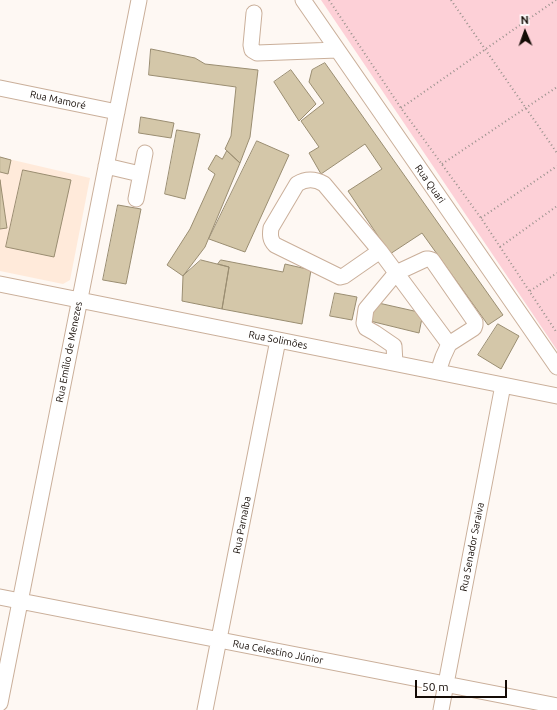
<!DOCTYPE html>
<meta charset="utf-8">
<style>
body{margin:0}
#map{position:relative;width:557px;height:710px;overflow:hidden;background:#fef8f3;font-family:Ubuntu,sans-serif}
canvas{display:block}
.north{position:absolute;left:505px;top:12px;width:40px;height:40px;-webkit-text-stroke:3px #fff;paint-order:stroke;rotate:358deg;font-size:11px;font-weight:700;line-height:16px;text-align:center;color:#140b05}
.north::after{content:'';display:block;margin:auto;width:14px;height:18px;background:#140b05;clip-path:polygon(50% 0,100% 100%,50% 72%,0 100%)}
.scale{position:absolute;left:415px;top:680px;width:92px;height:18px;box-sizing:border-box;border:2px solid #140b05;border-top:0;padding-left:5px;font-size:12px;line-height:14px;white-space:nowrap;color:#140b05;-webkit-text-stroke:3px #fff;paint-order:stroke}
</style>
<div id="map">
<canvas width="557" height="710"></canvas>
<div class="north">N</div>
<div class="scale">50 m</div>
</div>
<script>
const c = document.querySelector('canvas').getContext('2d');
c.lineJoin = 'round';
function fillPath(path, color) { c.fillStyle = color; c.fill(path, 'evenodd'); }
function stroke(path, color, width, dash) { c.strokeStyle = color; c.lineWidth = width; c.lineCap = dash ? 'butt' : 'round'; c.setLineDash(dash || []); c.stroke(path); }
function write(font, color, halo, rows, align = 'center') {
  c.font = font + ' Ubuntu,sans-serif'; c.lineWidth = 3; c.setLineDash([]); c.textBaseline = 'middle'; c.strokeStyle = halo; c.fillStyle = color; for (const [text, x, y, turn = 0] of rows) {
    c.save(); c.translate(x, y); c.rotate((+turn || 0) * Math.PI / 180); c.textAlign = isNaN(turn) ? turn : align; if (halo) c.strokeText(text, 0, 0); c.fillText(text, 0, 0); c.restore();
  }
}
fillPath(new Path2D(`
 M0 157 90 178 70 280 63 284 0 271Z`), '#ffeada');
fillPath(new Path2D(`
 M321 0H557V350Z`), '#fdd0d7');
const building = new Path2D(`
 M151 49 195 58 205 64 258 70 250 137 240 163 225 149 231 136 236 87 149 75Z
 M325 63 503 315 488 325 422 233 390 254 348 191 382 169 365 144 321 174 309 153 319 147 301 121 324 103 309 82 312 70Z
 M291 70 316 104 299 121 274 82Z
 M141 117 174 123 171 138 139 133Z
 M177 130 200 134 185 199 165 194Z
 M257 141 289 155 245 252 209 239Z
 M227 151 240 163 205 247 183 276 167 265 190 229 215 174 208 169 216 155 222 159Z
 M0 157 11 160 8 174 0 172Z
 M23 170 71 180 54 257 6 247Z
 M0 180 7 228 0 229Z
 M118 205 141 209 126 284 103 280Z
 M201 260 229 267 222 309 182 301 183 276Z
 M221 260 283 272 285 264 311 270 302 324 222 309 229 267 218 264Z
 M335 293 357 297 352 320 330 316Z
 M374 302 423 313 419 333 370 321Z
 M498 324 519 336 501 369 478 355Z`);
fillPath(building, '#d4c7a9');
stroke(building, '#9a8d71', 1);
const minor = new Path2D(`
 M303 0 557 367
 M254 13 251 45 252 50 257 53 337 50
 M0 88 117 112
 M106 166 140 174
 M136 199 145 153
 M380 251 344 276 340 277 275 245C270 240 270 235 271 228L297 184C307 178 315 179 324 184L380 251 449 344 443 357 438 372
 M0 284 557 396
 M395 363 394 346 375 333 366 328 364 323 366 309 396 273 426 259H429L432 260 475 322V325L474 328 449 344
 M0 597 557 706
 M0 703 139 0
 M205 710 278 340
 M441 710 503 385`);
stroke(minor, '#caaf9a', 17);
stroke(new Path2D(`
 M329 0 401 108 481 218 557 333
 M451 0 557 153
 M401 108 556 0
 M442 164 557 87
 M481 218 557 166
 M500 247 557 206
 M530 291 557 273`), '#9a928d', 2, [1, 3]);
stroke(minor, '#fff', 15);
write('10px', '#140b05', '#fff', [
 ["Rua Mamoré",58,100,12],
 ["Rua Quari",430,184,55],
 ["Rua Solimões",278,340,11],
 ["Rua Emílio de Menezes",69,352,-79],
 ["Rua Parnaíba",242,525,-79],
 ["Rua Senador Saraiva",472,547,-79],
 ["Rua Celestino Júnior",278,652,11]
]);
</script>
